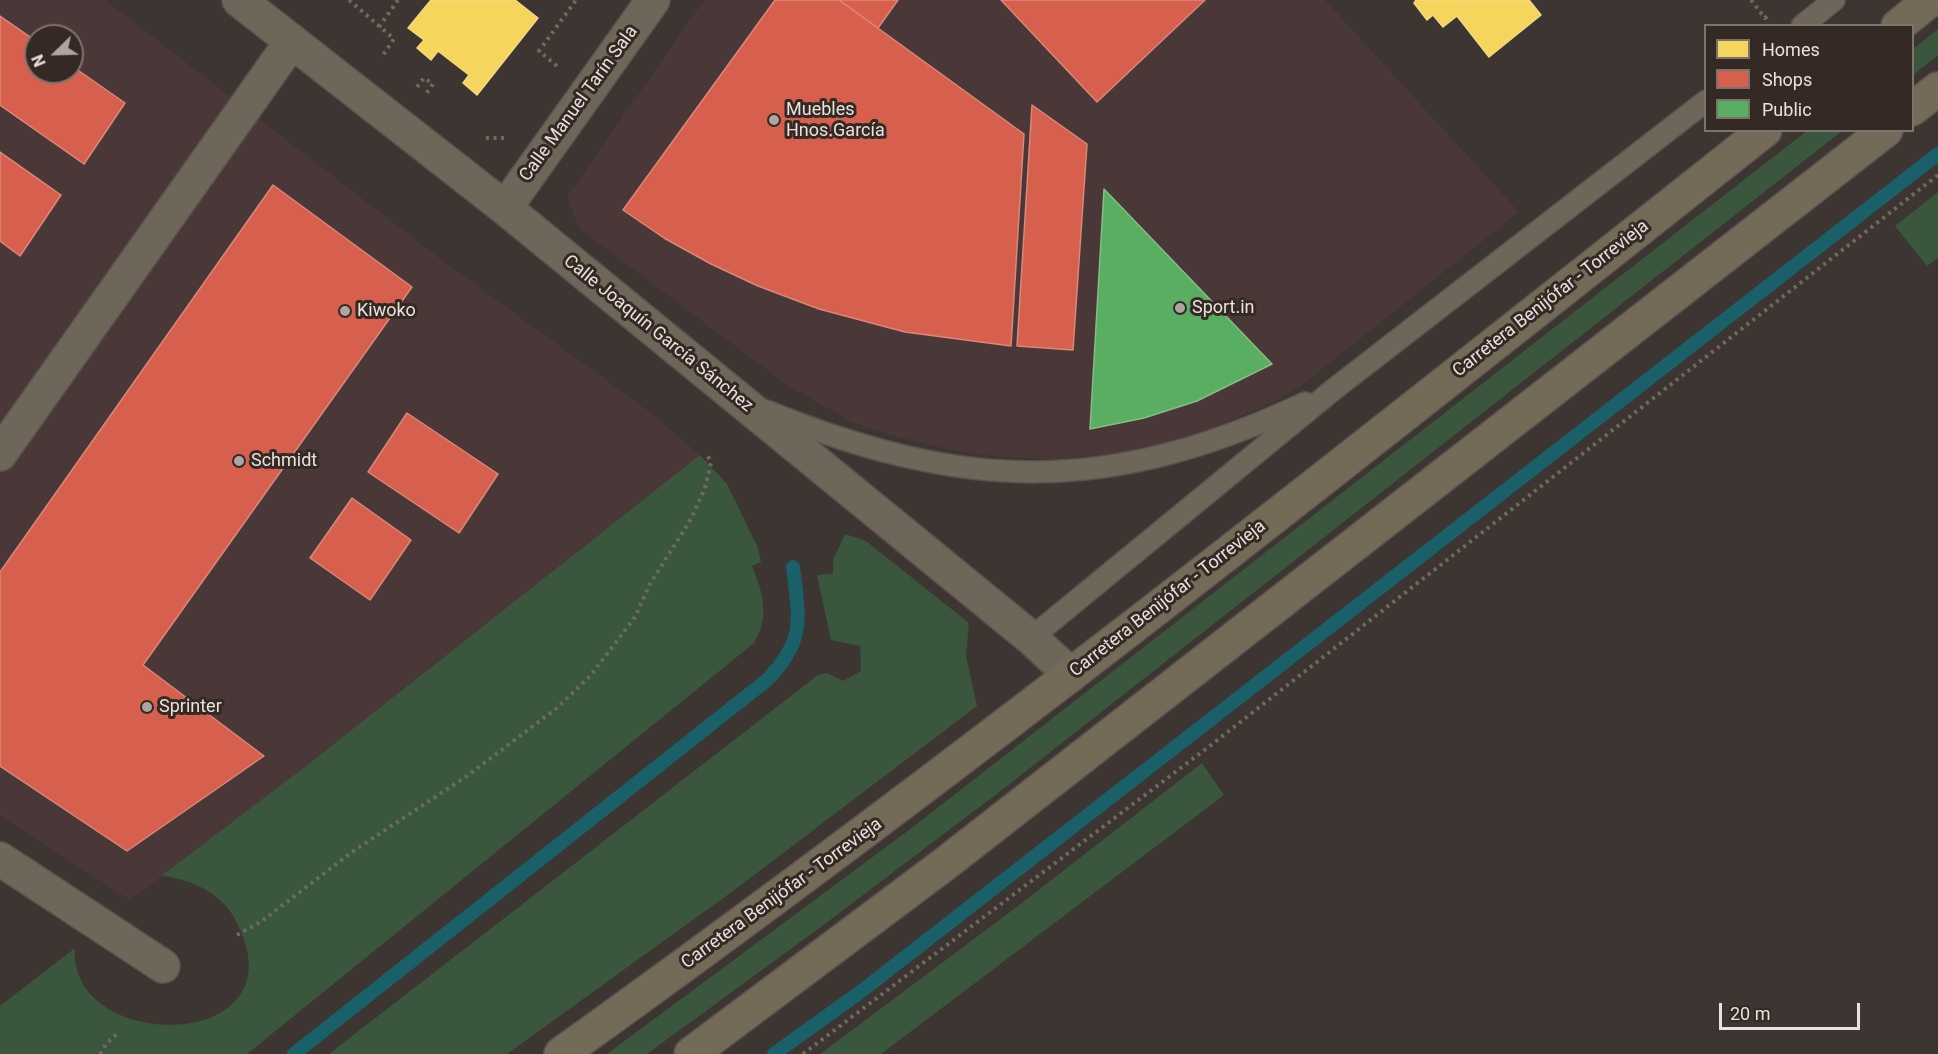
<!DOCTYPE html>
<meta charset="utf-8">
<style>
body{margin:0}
#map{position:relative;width:1938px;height:1054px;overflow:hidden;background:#3c3532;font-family:Roboto,sans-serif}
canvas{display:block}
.legend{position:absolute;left:1704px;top:24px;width:210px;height:108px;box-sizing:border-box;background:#352924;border:2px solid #7d736e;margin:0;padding:8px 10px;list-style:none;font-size:18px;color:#e9e1de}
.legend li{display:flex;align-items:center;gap:12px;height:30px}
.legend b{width:30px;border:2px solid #7d736e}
.north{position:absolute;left:24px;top:24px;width:60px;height:60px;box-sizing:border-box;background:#352924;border:2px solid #7d736e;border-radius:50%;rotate:247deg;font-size:16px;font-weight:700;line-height:24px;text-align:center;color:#e9e1de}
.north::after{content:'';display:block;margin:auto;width:21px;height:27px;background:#aca5a2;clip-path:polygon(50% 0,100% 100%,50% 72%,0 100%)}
.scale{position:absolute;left:1719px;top:1003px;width:141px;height:27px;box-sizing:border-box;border:3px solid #e9e1de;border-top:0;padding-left:8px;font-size:18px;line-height:21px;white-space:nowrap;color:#e9e1de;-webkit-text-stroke:4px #352924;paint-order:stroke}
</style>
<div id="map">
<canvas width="1938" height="1054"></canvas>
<ul class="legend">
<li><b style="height:16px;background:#f6d55c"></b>Homes</li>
<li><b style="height:16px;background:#d6604d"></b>Shops</li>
<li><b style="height:16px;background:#5aae61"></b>Public</li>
</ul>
<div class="north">N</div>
<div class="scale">20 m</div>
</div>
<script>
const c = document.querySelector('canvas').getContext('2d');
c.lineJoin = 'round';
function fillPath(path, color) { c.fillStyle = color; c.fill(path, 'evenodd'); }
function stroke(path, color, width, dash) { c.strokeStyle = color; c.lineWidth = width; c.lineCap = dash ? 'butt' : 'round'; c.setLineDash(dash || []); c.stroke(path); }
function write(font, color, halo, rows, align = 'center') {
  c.font = font + ' Roboto,sans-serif'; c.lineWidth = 6; c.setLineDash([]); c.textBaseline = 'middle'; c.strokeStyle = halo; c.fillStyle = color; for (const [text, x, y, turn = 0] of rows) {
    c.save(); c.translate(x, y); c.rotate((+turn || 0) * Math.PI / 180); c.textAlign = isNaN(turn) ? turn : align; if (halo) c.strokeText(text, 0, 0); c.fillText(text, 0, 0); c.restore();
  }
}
fillPath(new Path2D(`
 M0 0H105L443 261 647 410 700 455 306 766 130 900 0 815ZM36 36H72V72H36Z
 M704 0H1325L1519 212 1306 382 1278 400 1228 422 1171 443 1110 454 1054 459 999 457 947 449 898 437 852 422 787 385 580 229 567 197Z`), '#4a3839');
fillPath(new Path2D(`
 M1938 29V55L1913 75V49Z
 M1808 130 1842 131 1002 790 818 929 647 1054H607L909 830Z
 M1938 192V258L1927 266 1895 226Z
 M700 455 727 484 758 548 761 562 752 566C763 593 770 617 754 643L247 1054H0V1006L75 948C67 1054 301 1054 238 925 224 894 193 879 161 876L306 766Z
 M845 534 866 541 969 623 966 656 977 706 733 891 507 1054H329L818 675 827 673 843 681 861 671 860 646 831 640 817 575 833 574V560Z
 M1202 763 1224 795 881 1054H820L1014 909Z`), '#3a573e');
const homes = new Path2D(`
 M431 0H515L538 18 477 95 463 83 469 75 438 51 431 60 417 48 424 40 408 28Z
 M1529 0 1541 15 1489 57 1457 16 1443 27 1433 15 1427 20 1414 3 1416 0Z`);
fillPath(homes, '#f6d55c');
stroke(homes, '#f2d983', 1.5);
const shops = new Path2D(`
 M775 0H839L1024 134 1011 346 905 332 819 309 758 286 711 264 664 238 623 210Z
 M839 0H898L878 28Z
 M1001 0H1205L1097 102Z
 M0 16 36 41V72H72V66L125 103 84 164 0 105Z
 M1032 105 1087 144 1073 350 1017 346Z
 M0 152 61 195 20 256 0 241Z
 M273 185 412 287 143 665 264 756 127 851 0 766V572Z
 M407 413 498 474 459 533 368 472Z
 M352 498 411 540 370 600 310 558Z`);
fillPath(shops, '#d6604d');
stroke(shops, '#dc8778', 1.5);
const public = new Path2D(`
 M1104 189 1272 364 1197 401 1144 418 1090 429Z`);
fillPath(public, '#5aae61');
stroke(public, '#85bd86', 1.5);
stroke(new Path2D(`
 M294 1054 767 680C806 640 799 619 793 567
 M774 1054 859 993 1938 154`), '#196068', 14);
const service = new Path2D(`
 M1802 26 1834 0
 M766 411C967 492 1108 495 1305 403
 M1031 638 1333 390 1706 101`);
const minor = new Path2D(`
 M239 0 505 208 1031 638 1071 675
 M505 208 653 0
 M0 454 292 41
 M0 859 163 966`);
const secondary = new Path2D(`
 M1898 26 1930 0
 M1912 109 1938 89
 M561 1054C972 760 1368 444 1765 130
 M691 1054 946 863 1886 130`);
stroke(service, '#57514e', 24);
stroke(minor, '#57514e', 36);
stroke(secondary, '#57514e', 36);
stroke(new Path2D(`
 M349 0 394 39 381 58
 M1751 0 1765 18 1768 15
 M379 27 398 0
 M557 66 539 51 576 0
 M417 87 424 78 433 84 426 94
 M486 138H505
 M237 935 262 921 352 852 467 776 557 708 591 675 635 617 650 584 691 519 705 488 711 463 707 454
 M100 1054 106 1044 118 1033
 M803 1054 1211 745 1938 175`), '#706960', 4, [3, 4.5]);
stroke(service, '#6f665a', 21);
stroke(minor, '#6f665a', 33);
stroke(secondary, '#736a58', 33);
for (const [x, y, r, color] of [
 [774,120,6,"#aca5a2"],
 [1180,308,6,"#aca5a2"],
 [345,311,6,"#aca5a2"],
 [239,461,6,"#aca5a2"],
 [147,707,6,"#aca5a2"]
]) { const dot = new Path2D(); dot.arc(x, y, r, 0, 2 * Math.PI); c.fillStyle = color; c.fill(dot); stroke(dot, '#352924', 2); }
write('18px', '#e9e1de', '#352924', [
 ["Calle Manuel Tarín Sala",579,104,-54],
 ["Carretera Benijófar - Torrevieja",1551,299,-38],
 ["Calle Joaquín García Sánchez",658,334,39],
 ["Carretera Benijófar - Torrevieja",1168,599,-38],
 ["Carretera Benijófar - Torrevieja",782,894,-36]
]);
write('18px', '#e9e1de', '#352924', [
 ["Muebles",786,110],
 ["Hnos.García",786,131],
 ["Sport.in",1192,308],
 ["Kiwoko",357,311],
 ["Schmidt",251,461],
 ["Sprinter",159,707]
], 'left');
</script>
